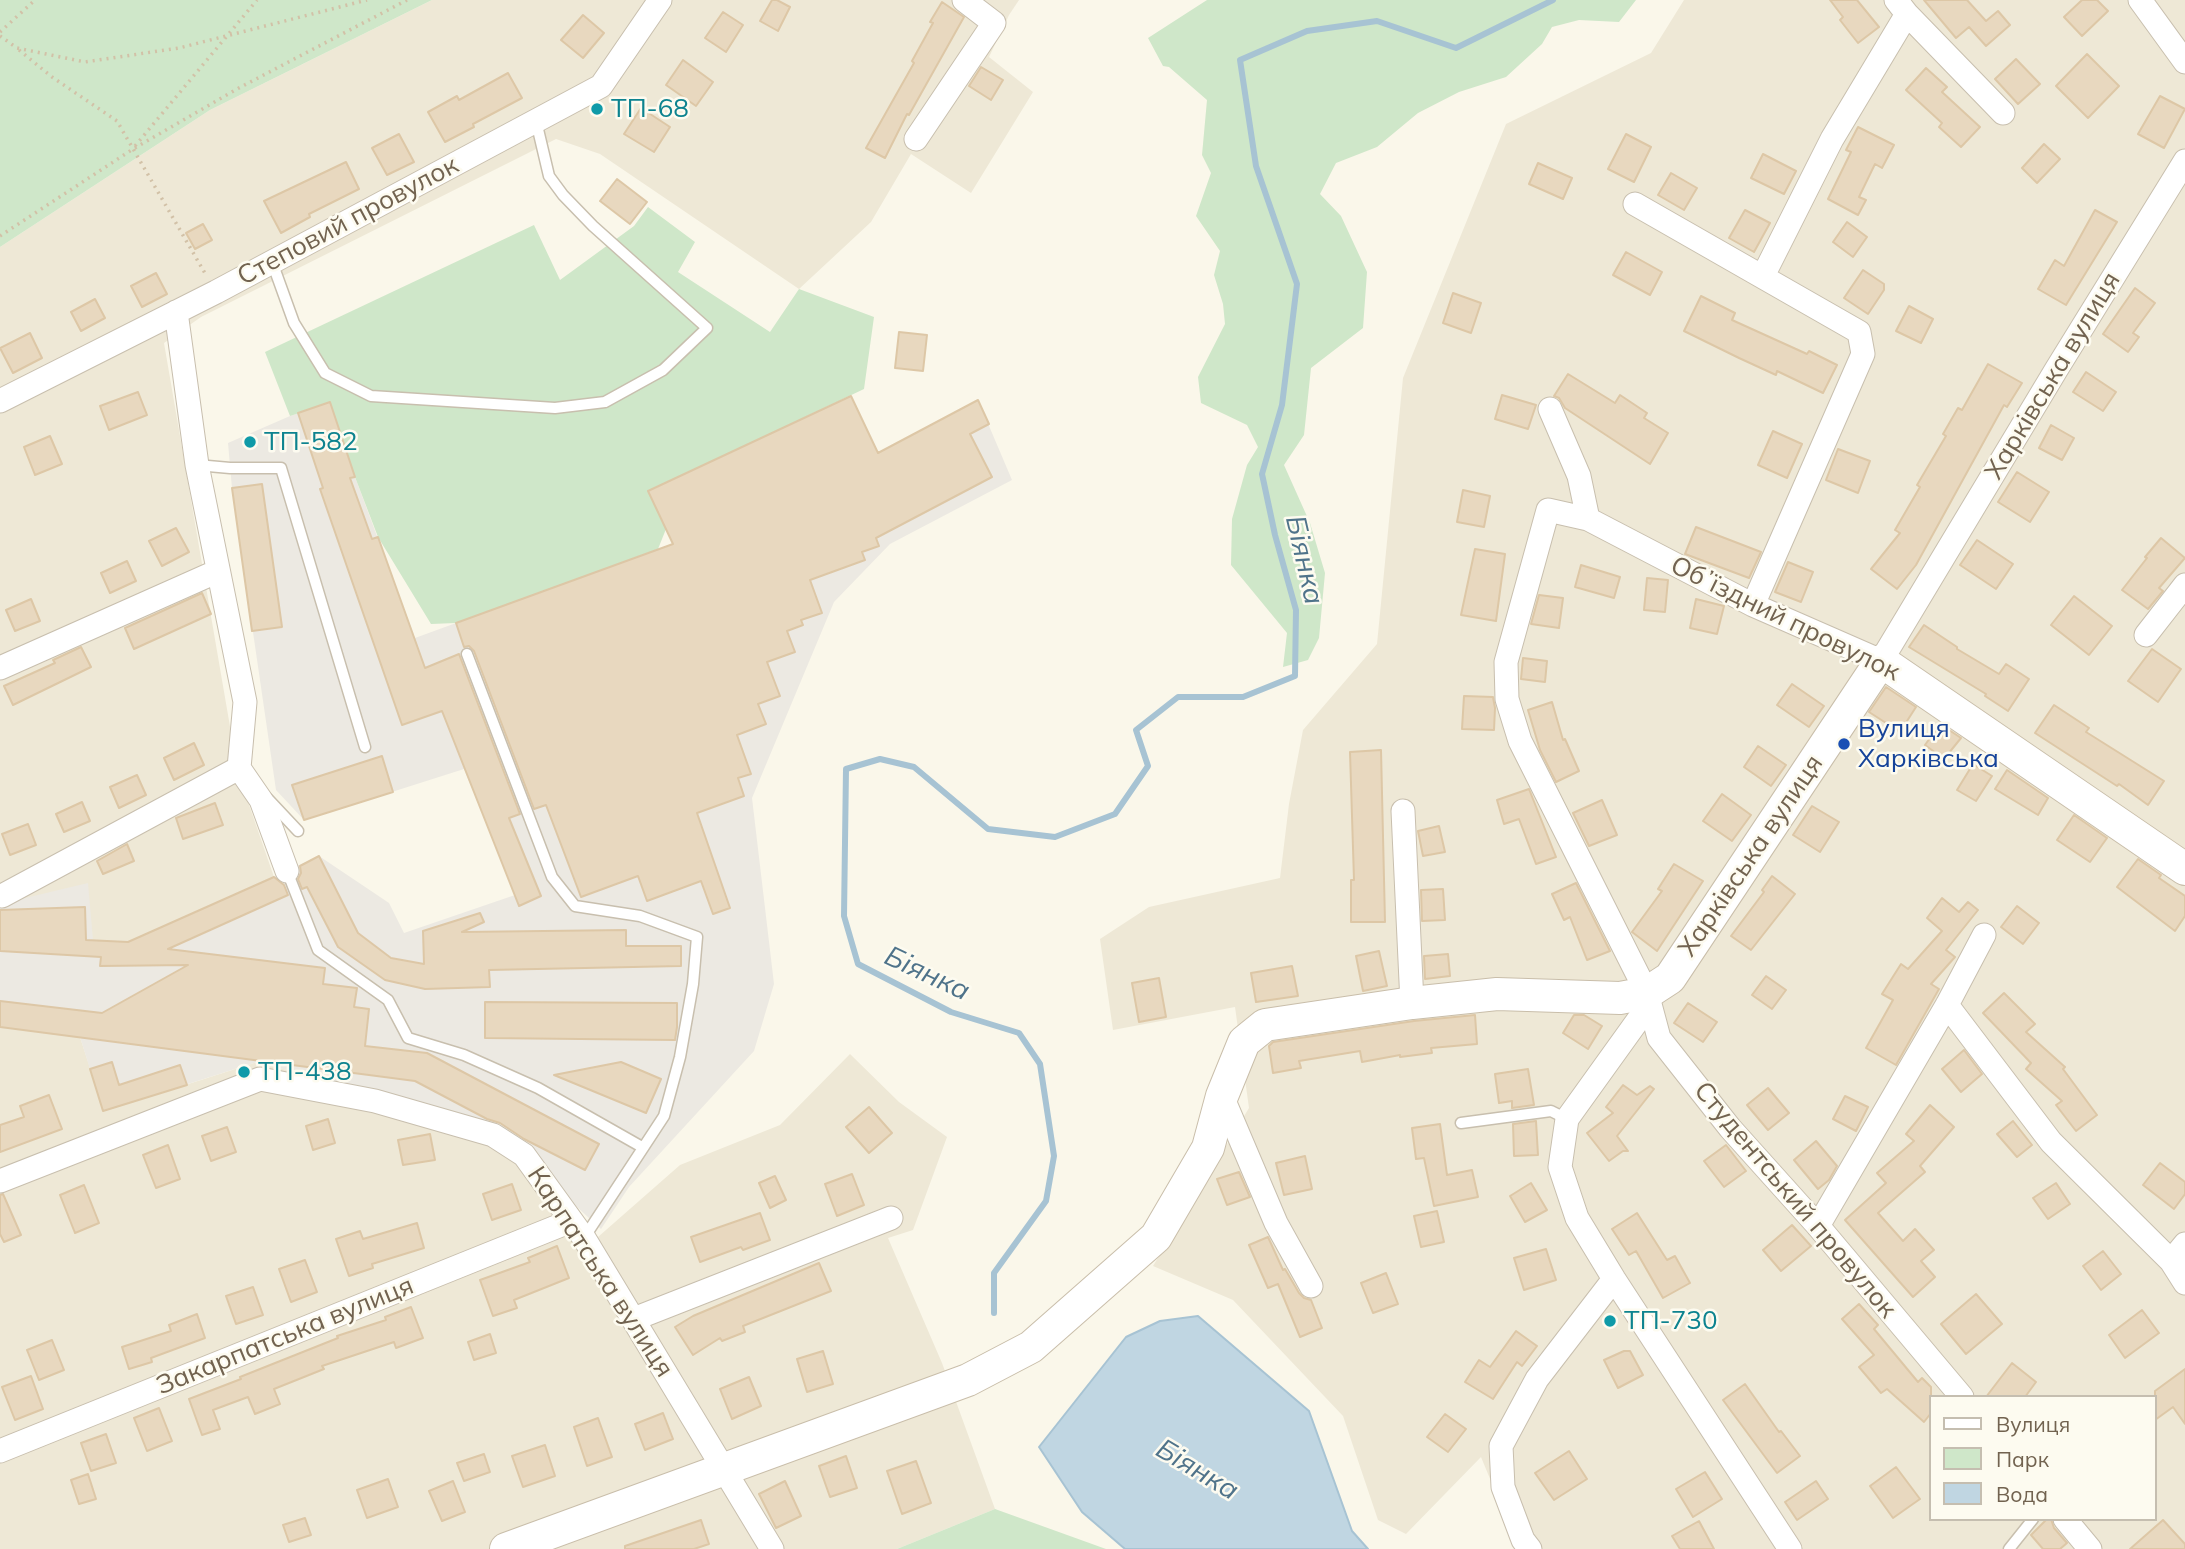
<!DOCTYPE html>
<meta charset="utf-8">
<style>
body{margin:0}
#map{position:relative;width:2185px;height:1549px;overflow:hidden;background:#faf7ea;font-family:Mulish,sans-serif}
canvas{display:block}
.legend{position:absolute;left:1929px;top:1395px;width:228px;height:126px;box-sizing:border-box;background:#fdfbf0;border:2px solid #c5beb0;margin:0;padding:9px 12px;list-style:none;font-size:21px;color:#726350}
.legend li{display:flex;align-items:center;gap:14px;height:35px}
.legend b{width:35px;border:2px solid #c5beb0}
</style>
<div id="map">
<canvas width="2185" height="1549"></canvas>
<ul class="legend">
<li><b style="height:9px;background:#fff"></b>Вулиця</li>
<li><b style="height:19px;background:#cfe7c9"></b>Парк</li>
<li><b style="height:19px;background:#c0d6e2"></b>Вода</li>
</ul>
</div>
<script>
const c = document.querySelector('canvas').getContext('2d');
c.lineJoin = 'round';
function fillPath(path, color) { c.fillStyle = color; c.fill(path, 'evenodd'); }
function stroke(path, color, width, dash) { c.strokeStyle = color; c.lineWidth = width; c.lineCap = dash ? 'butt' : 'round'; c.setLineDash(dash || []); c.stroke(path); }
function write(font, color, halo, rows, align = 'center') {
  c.font = font + ' Mulish,sans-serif'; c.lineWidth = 5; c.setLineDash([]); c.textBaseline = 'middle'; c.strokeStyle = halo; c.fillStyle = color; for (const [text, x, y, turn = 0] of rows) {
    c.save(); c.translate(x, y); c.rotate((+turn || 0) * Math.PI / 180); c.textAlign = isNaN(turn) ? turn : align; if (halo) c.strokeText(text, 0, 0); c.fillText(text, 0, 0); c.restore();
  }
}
fillPath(new Path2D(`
 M432 0H1019L1009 15 989 57 1033 92 971 193 911 154 871 222 799 289 600 154 556 139 201 317 164 343 238 773 274 877 128 942 93 941 0 904V247L210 110Z
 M1684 0H2185V1549H1519L1481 1457 1406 1534 1378 1520 1343 1416 1233 1300 1153 1266 1249 1108 1235 1007 1113 1030 1100 939 1149 907 1280 878 1289 804 1303 730 1377 644 1403 378 1506 124 1651 53ZM1931 1397H2155V1519H1931Z
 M0 1027 80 1037 104 1111 257 1062 481 1122 524 1148 577 1207 598 1237 680 1165 780 1125 850 1054 899 1102 947 1137 913 1230 888 1238 942 1363 995 1509 897 1549H0Z`), '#eee8d6');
fillPath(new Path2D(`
 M978 400 1012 480 890 544 834 602 752 798 774 984 754 1051 629 1187 601 1229 577 1207 524 1148 481 1122 257 1062 103 1111 80 1037 0 1027V904L88 883 93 940 128 942 319 856 389 903 404 933 515 895 464 769 304 820 276 790 232 488 228 443 290 416 330 402 355 477 415 638 782 504Z`), '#ece9e2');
fillPath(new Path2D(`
 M0 0H432L210 110 0 247Z
 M1207 0H1636L1619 22 1579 20 1552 27 1542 44 1506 77 1459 92 1418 113 1377 147 1336 163 1320 194 1341 216 1367 272 1363 328 1311 368 1304 435 1284 465 1310 523 1325 573 1319 638 1308 660 1283 667 1287 633 1231 565 1232 519 1247 465 1258 447 1247 425 1201 403 1198 377 1225 324 1223 304 1214 275 1220 251 1196 216 1211 173 1202 155 1207 100 1169 67 1163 66 1148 38Z
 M648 207 695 242 678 272 770 332 799 289 874 317 864 389 649 491 666 529 658 549 456 623 431 624 378 537 355 477 330 403 290 416 265 352 534 225 560 280 634 226Z
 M995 1509 1106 1549H897Z`), '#cfe7c9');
const water = new Path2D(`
 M1198 1316 1309 1411 1352 1531 1368 1549H1125L1082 1512 1039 1447 1126 1337 1160 1321Z`);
fillPath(water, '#c0d6e2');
stroke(water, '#a7c3d3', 2);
stroke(new Path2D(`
 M994 1313V1273L1046 1201 1054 1156 1040 1064 1019 1033 951 1012 858 964 844 916 846 769 880 759 914 767 988 829 1055 837 1115 814 1148 766 1136 730 1178 697H1243L1295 676 1296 610 1275 535 1262 474 1282 405 1297 284 1256 166 1240 60 1307 31 1377 21 1456 48 1553 0`), '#a7c3d3', 6);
const building = new Path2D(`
 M772 0H777L790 7 778 31 760 21Z
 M1830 0H1857L1879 27 1858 43 1840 20 1843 17Z
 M1924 0H1967L1986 21 1998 11 2010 25 1986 46 1969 27 1956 38Z
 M2082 0H2097L2108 11 2082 36 2064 17Z
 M942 2 964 17 909 115 907 114 885 158 866 148 914 63 912 61 933 23 930 22Z
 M723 12 743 25 726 52 705 38Z
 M583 15 604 33 583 58 561 40Z
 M2087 54 2119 86 2088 118 2056 86Z
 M2016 59 2040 84 2018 104 1995 79Z
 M683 60 713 82 696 106 666 85Z
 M981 67 1003 80 991 100 969 86Z
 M1926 68 1947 87 1942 92 1980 127 1961 147 1939 127 1942 123 1906 90Z
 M508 73 522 98 473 124 474 127 445 142 428 112 457 96 459 100Z
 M2160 96 2185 109 2164 148 2138 134Z
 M641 108 670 127 654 152 624 134Z
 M1858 127 1894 145 1882 168 1875 164 1859 197 1866 200 1858 215 1828 199 1851 152 1846 150Z
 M399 134 414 162 387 175 372 148Z
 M1626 134 1651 147 1634 182 1608 169Z
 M2044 144 2060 159 2037 183 2022 168Z
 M1763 154 1796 171 1784 194 1751 178Z
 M346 162 359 189 309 214 310 217 281 233 264 201Z
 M1538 163 1572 178 1563 199 1529 184Z
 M1671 173 1697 188 1684 210 1658 195Z
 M617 179 647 202 630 224 600 201Z
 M1745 210 1770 223 1754 252 1729 238Z
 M2095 210 2117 222 2066 305 2038 289 2055 260 2064 266Z
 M1847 222 1867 237 1853 257 1833 242Z
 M203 224 212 240 195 249 186 233Z
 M1626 252 1662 272 1650 295 1613 275Z
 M1863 270 1884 284V290L1868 314 1844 298Z
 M156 273 167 294 142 307 131 286Z
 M2135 288 2155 303 2133 333 2139 337 2128 352 2103 334Z
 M1453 293 1481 303 1471 333 1443 323Z
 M1701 296 1735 313 1732 320 1807 354 1809 351 1837 365 1823 393 1777 371 1776 375 1739 358 1684 331Z
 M95 299 105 318 81 331 71 312Z
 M1909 306 1933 319 1921 343 1896 331Z
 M899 332 927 335 923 371 895 368Z
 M30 333 42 358 13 373 0 348Z
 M1988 364 2022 383 2007 407 2004 405 1916 565 1897 589 1871 569 1900 533 1895 530 1920 487 1917 485 1946 436 1943 434 1958 408 1962 410Z
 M2086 372 2116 392 2103 411 2073 392Z
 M1568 374 1615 403 1620 395 1647 413 1644 418 1668 433 1650 464 1565 408 1559 398 1554 396Z
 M138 392 147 415 109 430 100 406Z
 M1502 395 1536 405 1528 429 1495 419Z
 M851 396 878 453 978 400 989 424 970 434 992 477 876 538 879 546 862 552 865 560 810 580 822 613 801 620 803 625 787 631 795 652 767 662 780 696 758 704 766 724 737 735 751 774 738 778 744 796 697 813 730 908 713 914 701 881 647 901 638 876 581 897 546 805 534 809 474 651 469 646 464 647 456 623 673 544 648 491Z
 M330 402 355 477 350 478 372 539 378 537 425 668 459 654 520 814 509 818 541 896 519 906 442 711 402 725 320 489 323 488 298 413Z
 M2051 425 2074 438 2062 460 2039 448Z
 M1773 431 1802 444 1787 478 1758 465Z
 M50 436 62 464 35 475 24 447Z
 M1838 449 1870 461 1858 493 1826 480Z
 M2017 472 2049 492 2030 522 1998 502Z
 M262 484 282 627 252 631 232 488Z
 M1463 490 1490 496 1484 527 1457 522Z
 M1696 527 1761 552 1749 578 1685 554Z
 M176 528 189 552 162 566 149 541Z
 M2161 538 2185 558 2159 588 2163 591 2148 609 2122 590 2147 558 2145 557Z
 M1977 540 2013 564 1996 589 1960 565Z
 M1475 549 1505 554 1496 621 1461 615Z
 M127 561 136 581 110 593 101 573Z
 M1788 562 1813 572 1801 602 1775 592Z
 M1581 565 1620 577 1614 598 1575 587Z
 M1647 578 1668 580 1665 612 1644 610Z
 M202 593 211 614 134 649 125 628Z
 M1539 595 1563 598 1559 628 1531 624Z
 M2074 596 2112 626 2089 655 2051 625Z
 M31 599 40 621 15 631 6 610Z
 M1696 599 1724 606 1717 634 1690 628Z
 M1924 625 1957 647V649L1999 674 2006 664 2029 679 2008 711 1985 696 1986 694 1909 647Z
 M81 647 91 667 13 705 4 686 55 663 53 660Z
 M2152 649 2181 669 2158 702 2128 681Z
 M1523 658 1547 661 1545 682 1521 679Z
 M1792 684 1824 706 1809 727 1777 705Z
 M1886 687 1916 707 1900 732 1869 712Z
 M1464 696 1493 697 1495 708 1494 730 1462 729Z
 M1552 702 1563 740 1565 739 1579 771 1556 782 1540 750 1528 710Z
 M2054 705 2089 728 2086 732 2164 781 2148 805 2119 784 2117 786 2035 733Z
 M1940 724 1961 738 1944 759 1925 745Z
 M194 743 204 765 174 780 164 758Z
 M1758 746 1786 765 1771 786 1744 767Z
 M1381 750 1385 922H1351V880H1354L1350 752Z
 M382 756 393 792 304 820 292 785Z
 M1973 764 1992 776 1976 801 1957 790Z
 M2007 770 2048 798 2038 815 1995 789Z
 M137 775 146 795 119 808 110 787Z
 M1529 789 1556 857 1536 864 1519 819 1504 824 1497 800Z
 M1722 794 1751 815 1732 841 1703 821Z
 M1602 800 1617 835 1589 846 1573 813Z
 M82 802 90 821 64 832 56 814Z
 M215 803 223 825 183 839 176 818Z
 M1812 806 1839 822 1820 852 1793 835Z
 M2074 815 2107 838 2090 862 2057 840Z
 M28 824 36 845 10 855 2 834Z
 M1439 826 1445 852 1423 856 1418 831Z
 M127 844 134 861 103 874 97 861Z
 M319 856 358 933 391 958 424 964 423 931 480 913 484 922 462 932 626 930V946H681V966L489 970 490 987 425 989 385 980 338 947 307 887 302 889 298 879 301 873 300 866Z
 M2138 859 2161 875 2159 878 2185 896V916L2175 931 2117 887Z
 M1674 864 1703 881 1657 951 1632 932 1662 891 1658 889Z
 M1772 876 1795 894 1751 950 1731 936 1764 892 1762 890Z
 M274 877 284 885 288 895 168 949 325 968 323 984 357 988 354 1007 369 1009 365 1046 427 1053 599 1144 585 1170 524 1139 500 1123 487 1119 415 1081 0 1027V1001L102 1013 188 965 100 966 101 957 0 951V910L85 907 86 940 128 942Z
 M1576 883 1610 951 1587 960 1570 917 1564 920 1552 894Z
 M1443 889 1445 920 1422 921 1421 890Z
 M1942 898 1959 912 1968 902 1978 910 1946 950 1955 957 1931 984 1939 989 1896 1065 1866 1048 1893 1000 1882 994 1901 964 1908 969 1942 931 1927 918Z
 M2017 906 2039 923 2023 944 2001 927Z
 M1379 951 1387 986 1363 991 1356 956Z
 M1448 954 1450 976 1425 979 1424 956Z
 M1292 966 1298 996 1256 1002 1251 973Z
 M1766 976 1786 990 1772 1009 1752 995Z
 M1159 978 1166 1017 1139 1022 1132 983Z
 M2004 993 2035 1024 2026 1032 2065 1067 2063 1069 2097 1115 2076 1131 2056 1105 2062 1101 2026 1069 2031 1063 1983 1013Z
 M485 1002 677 1003V1027L675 1040 485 1038Z
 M1688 1003 1717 1022 1703 1042 1674 1023Z
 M1475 1015 1477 1044 1431 1048 1432 1053 1400 1057V1055L1362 1062 1360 1051 1299 1061 1301 1068 1273 1073 1269 1046 1273 1042 1414 1021Z
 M1574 1015H1584L1602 1026 1588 1049 1563 1033Z
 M1964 1050 1982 1074 1961 1092 1942 1069Z
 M112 1062 119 1085 180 1065 187 1085 103 1111 90 1069Z
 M621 1062 661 1079 646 1113 554 1075Z
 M1528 1069 1534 1105 1512 1108V1101L1499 1103 1495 1074Z
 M1623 1085 1637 1095 1650 1086 1654 1089 1617 1136 1628 1151H1623L1609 1161 1587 1133 1613 1113 1606 1107Z
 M1768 1088 1789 1113 1768 1130 1747 1105Z
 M49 1095 62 1129 0 1152V1125L24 1117 20 1106Z
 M1845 1096 1868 1107 1856 1131 1833 1119Z
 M1930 1105 1954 1127 1920 1166 1925 1172 1878 1213 1903 1241 1915 1229 1934 1250 1921 1261 1935 1277 1913 1297 1845 1220 1886 1183 1877 1173 1914 1141 1906 1134Z
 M869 1107 892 1133 869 1153 846 1127Z
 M328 1119 335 1143 313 1150 306 1126Z
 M1536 1121 1538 1155 1514 1156 1513 1124Z
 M2013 1121 2032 1145 2017 1157 1997 1134Z
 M1440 1124 1447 1175 1472 1170 1478 1197 1434 1206 1424 1158 1416 1159 1412 1128Z
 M227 1127 236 1152 211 1161 202 1136Z
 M430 1134 435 1160 403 1165 398 1140Z
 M1816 1141 1837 1166 1829 1180 1818 1189 1794 1160Z
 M168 1145 180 1179 156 1188 143 1155Z
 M1726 1145 1746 1171 1724 1187 1704 1161Z
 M1305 1156 1312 1189 1284 1195 1276 1163Z
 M2160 1163 2185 1182V1194L2174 1209 2143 1185Z
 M1239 1172 1250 1197 1227 1205 1217 1179Z
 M852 1174 864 1205 837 1216 825 1184Z
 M775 1176 786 1200 770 1208 759 1183Z
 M1531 1183 1547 1210 1525 1222 1510 1196Z
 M2056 1183 2070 1204 2048 1219 2033 1198Z
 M512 1184 521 1210 492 1220 483 1194Z
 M84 1185 99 1223 75 1233 60 1195Z
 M3 1194 21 1235 4 1242 0 1234V1195Z
 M1437 1211 1444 1242 1421 1247 1414 1216Z
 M760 1213 770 1240 743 1250 741 1247 700 1262 691 1237Z
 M1637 1213 1667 1260 1675 1256 1690 1283 1663 1298 1636 1251 1629 1255 1612 1229Z
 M417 1223 424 1248 372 1264 373 1268 349 1276 336 1239 360 1231 363 1239Z
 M1792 1225 1811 1246 1781 1271 1763 1250Z
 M1268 1237 1283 1270 1285 1269 1299 1293 1304 1298 1311 1300 1322 1328 1300 1337 1278 1284 1268 1288 1249 1245Z
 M557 1246 569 1278 514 1300 517 1308 493 1316 480 1280 530 1262 528 1258Z
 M1546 1249 1556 1280 1524 1290 1514 1258Z
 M2103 1251 2121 1274 2101 1290 2083 1266Z
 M305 1260 317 1292 291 1302 279 1269Z
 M819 1263 831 1291 743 1326 745 1332 722 1341 720 1338 693 1355 675 1327 693 1316Z
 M1386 1273 1398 1304 1373 1313 1361 1283Z
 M253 1287 263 1315 236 1324 226 1296Z
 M1976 1294 2002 1324 1966 1354 1941 1324Z
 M1859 1304 1878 1325 1874 1329 1918 1382 1922 1378 1931 1387V1413L1924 1422 1887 1389 1881 1393 1859 1367 1874 1355 1842 1319Z
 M411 1307 423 1338 396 1348 394 1342 322 1366 324 1369 274 1389 280 1404 255 1414 248 1397 213 1410 220 1429 202 1435 189 1399 241 1379 240 1377 338 1338 337 1336 386 1320 385 1317Z
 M2142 1310 2159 1333 2125 1358 2109 1335Z
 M197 1314 205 1338 151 1358 152 1362 129 1369 122 1347 171 1331 169 1325Z
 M1516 1331 1537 1346 1522 1366 1517 1362 1493 1399 1465 1382 1479 1360 1490 1367Z
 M490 1334 496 1353 474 1360 468 1342Z
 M52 1340 64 1370 39 1380 27 1350Z
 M823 1351 833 1384 807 1392 797 1359Z
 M1624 1351H1630L1643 1375 1618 1388 1604 1360Z
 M2012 1363 2036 1382 2025 1397H1986Z
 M2185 1369V1424L2173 1407 2155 1420V1391Z
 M31 1376 43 1409 15 1420 2 1387Z
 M749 1377 761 1406 732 1419 720 1389Z
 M1745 1384 1779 1432 1781 1431 1800 1456 1777 1473 1723 1400Z
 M159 1408 172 1441 147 1451 134 1418Z
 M663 1413 673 1439 645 1450 635 1424Z
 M1445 1414 1466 1429 1448 1452 1427 1437Z
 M598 1418 612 1457 587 1466 574 1427Z
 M106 1434 116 1463 91 1471 81 1443Z
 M545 1445 555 1476 523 1487 512 1456Z
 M1569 1451 1587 1479 1554 1500 1535 1473Z
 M484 1454 490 1472 464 1481 457 1463Z
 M846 1456 857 1488 830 1497 819 1466Z
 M916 1461 931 1503 902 1514 887 1471Z
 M1896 1467 1920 1499 1893 1518 1870 1486Z
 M1705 1472 1722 1499 1693 1517 1676 1489Z
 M88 1474 96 1499 79 1504 71 1480Z
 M388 1479 398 1507 367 1518 357 1490Z
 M453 1481 465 1512 442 1521 429 1491Z
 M785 1481 801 1516 776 1528 759 1494Z
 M1816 1481 1828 1499 1797 1520 1785 1502Z
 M305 1518 311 1535 289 1542 283 1525Z
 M2047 1519H2051L2054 1528 2067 1543 2060 1549H2043L2031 1535Z
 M701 1520 709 1544 694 1549H625V1546Z
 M2163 1520 2185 1544V1549H2130Z
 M1699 1521 1714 1549H1680L1672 1536Z`);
fillPath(building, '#e8d8bf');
stroke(building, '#ddc7a6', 2);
const lane = new Path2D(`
 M272 262 294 323 325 373 371 396 555 408 605 402 663 370 707 328 593 226 563 195 549 176 536 121
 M197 465 230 468H281L365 747
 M467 654 552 877 575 906 640 916 697 937 693 984 680 1057 664 1116 584 1238
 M267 798 298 831
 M287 871 318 950 388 1000 408 1038 464 1055 538 1088 642 1147
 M1461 1123 1551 1111 1567 1119
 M2009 1549 2033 1519`);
const street = new Path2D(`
 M2140 0 2185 62
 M1907 14 2003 113
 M916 139 994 23 964 0
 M1635 204 1859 332 1863 354 1753 605
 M1763 276 1832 139 1907 14 1896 0
 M176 312 197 465 245 702 239 768 261 800 287 871
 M0 401 216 292 601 86 660 0
 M1550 409 1579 476 1588 519
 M2146 635 2185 585
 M0 668 218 571
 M1403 811 1412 1003
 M2 896 239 768
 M1647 993 1641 1016 1567 1119 1560 1167 1577 1218 1614 1279 1790 1549
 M1947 1005 2051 1142 2171 1261 2185 1283
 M1222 1096 1276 1223 1311 1286
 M0 1181 260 1079 375 1101 493 1135 524 1155 584 1238 772 1549
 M1818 1226 1947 1005 1984 935
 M2171 1261 2185 1244
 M634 1319 891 1218
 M1962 1397 1818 1226 1730 1128 1659 1038 1647 993 1520 741 1507 699 1506 662 1548 510 1588 519 1753 605 1881 661 2056 370 2185 161
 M0 1451 571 1221
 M2065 1519 2090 1549
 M1530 1549 1523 1540 1503 1487 1501 1446 1537 1379 1614 1279`);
const secondary = new Path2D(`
 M506 1549 968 1380 1031 1347 1156 1237 1208 1148 1222 1096 1244 1042 1265 1025 1412 1003 1497 994 1620 998 1647 993 1670 978 1881 661 2185 869`);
stroke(lane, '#c8bfae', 13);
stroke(street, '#c8bfae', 25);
stroke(secondary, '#c9beaa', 34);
stroke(new Path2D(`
 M0 32 35 0
 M0 36 17 48 85 62 179 48 367 0
 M19 50 52 77 117 121 206 275
 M135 146 257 0
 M0 236 133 149 237 89 407 0`), '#d2c1a7', 3.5, [2, 5]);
stroke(lane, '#fff', 10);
stroke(street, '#fff', 23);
stroke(secondary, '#fff', 32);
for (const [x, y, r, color] of [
 [597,109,7,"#0f9aa8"],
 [250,442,7,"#0f9aa8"],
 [1844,744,7,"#1a4fb4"],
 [244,1072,7,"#0f9aa8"],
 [1610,1321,7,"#0f9aa8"]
]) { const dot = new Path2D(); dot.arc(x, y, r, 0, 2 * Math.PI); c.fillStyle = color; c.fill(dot); stroke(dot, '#fdfbf0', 2.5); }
write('26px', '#0d838f', '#fdfbf0', [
 ["ТП-68",611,109],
 ["ТП-582",264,442],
 ["ТП-438",258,1072],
 ["ТП-730",1624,1321]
], 'left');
write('26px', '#726350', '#fdfbf0', [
 ["Степовий провулок",348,221,-28],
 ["Харківська вулиця",2053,376,-59],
 ["Обʼїздний провулок",1785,619,26],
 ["Харківська вулиця",1751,856,-56],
 ["Студентський провулок",1795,1200,50],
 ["Карпатська вулиця",600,1272,57],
 ["Закарпатська вулиця",285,1336,-22]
]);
write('26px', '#164399', '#fdfbf0', [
 ["Вулиця",1858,729],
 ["Харківська",1858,759]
], 'left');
write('italic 28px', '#4f738a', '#fdfbf0', [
 ["Біянка",1304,560,77],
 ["Біянка",927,974,25],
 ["Біянка",1197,1470,31]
]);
</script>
